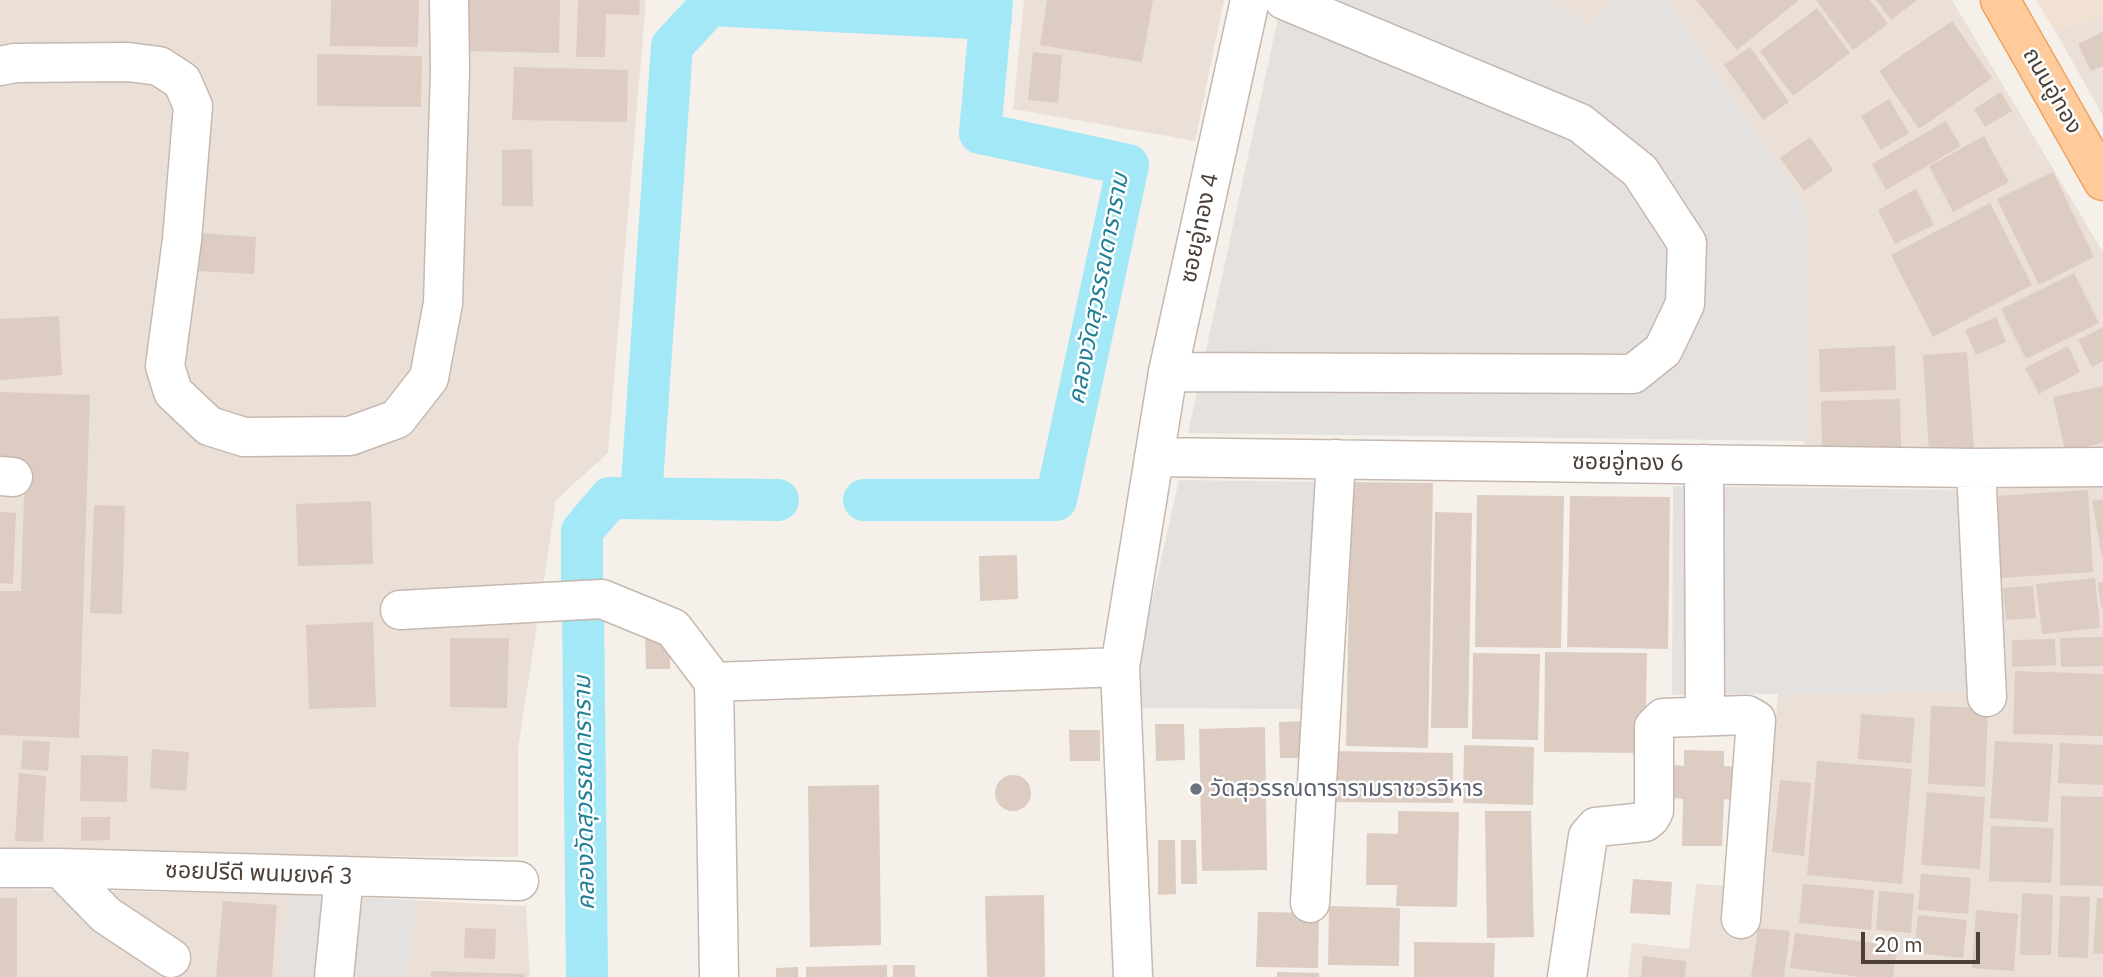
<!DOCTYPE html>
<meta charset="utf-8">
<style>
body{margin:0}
#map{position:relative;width:2103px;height:977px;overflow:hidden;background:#f6f0ea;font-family:"IBM Plex Sans",sans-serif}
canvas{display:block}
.scale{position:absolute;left:1861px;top:932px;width:119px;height:32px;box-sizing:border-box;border:4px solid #4b3f37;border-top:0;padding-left:9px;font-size:21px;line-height:24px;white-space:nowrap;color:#4b3f37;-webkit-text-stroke:5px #fff;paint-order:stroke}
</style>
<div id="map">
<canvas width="2103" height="977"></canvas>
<div class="scale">20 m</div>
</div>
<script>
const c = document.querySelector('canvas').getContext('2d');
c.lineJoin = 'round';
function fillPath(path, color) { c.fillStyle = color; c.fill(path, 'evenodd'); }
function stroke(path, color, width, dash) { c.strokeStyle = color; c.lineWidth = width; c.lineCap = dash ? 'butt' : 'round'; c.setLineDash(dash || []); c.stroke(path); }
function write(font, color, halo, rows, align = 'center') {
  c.font = font + ' "IBM Plex Sans","Noto Sans Thai",sans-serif'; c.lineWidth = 5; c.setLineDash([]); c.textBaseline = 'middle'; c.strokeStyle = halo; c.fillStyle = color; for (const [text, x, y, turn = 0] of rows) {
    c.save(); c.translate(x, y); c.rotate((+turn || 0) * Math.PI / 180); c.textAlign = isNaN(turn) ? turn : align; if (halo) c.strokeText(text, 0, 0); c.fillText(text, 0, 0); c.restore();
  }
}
fillPath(new Path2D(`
 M0 0H646L608 453 556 500 518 749V857L0 854Z
 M1024 0H1224L1195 141 1013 109Z
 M1548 0H1614L1588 26Z
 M1667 0H1952L2103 252V457L1804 454 1808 360 1804 204Z
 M2103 17V116L2055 31Z
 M2103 485V977H1628L1632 943 1689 949 1696 884 1761 888 1778 693 1983 692 1988 489Z
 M0 889 288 894 526 906 530 977H0Z`), '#ebe0d8');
fillPath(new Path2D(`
 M2036 0H2103V17L2055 31Z`), '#f0e1d3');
fillPath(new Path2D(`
 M1282 0H1548L1588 26 1614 0H1667L1804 204 1808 360 1805 441 1188 433Z
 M1179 480 1324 482 1323 709 1128 708Z
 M1673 486 1959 490 1983 692 1672 695Z
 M288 894 415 900 408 977H283Z`), '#e5e1df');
stroke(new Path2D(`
 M641 498 672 46 710 5 991 19
 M864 500H1056L1128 165 980 133 992 0
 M582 592V531L610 498 778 500
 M583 610 587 977`), '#a3e8f6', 42);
fillPath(new Path2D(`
 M331 0H419L418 47 330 46Z
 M462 0H560L559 53 461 51Z
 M578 0H640L639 15 606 14 605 57H576Z
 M1047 0H1153L1142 62 1040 45Z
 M1696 0H1799L1737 50Z
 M1816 0H1870L1888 24 1853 50Z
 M1876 0H1917L1891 20Z
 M1817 8 1850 53 1793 96 1760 51Z
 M1952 21 1992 78 1919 129 1879 71Z
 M2103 32V66L2091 71 2078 44Z
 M1750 47 1789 102 1763 120 1724 65Z
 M1033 52 1062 55 1058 103 1028 100Z
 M317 54 422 56 421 107 317 106Z
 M514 67 628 70 627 122 512 120Z
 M2001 92 2012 111 1985 127 1974 109Z
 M1889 99 1909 133 1881 150 1861 116Z
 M1946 121 1961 146 1886 190 1872 164Z
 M1984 136 2009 182 1953 212 1929 166Z
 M1810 137 1833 170 1804 191 1780 158Z
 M532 149 533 206H502V150Z
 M2053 172 2094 257 2039 285 1997 199Z
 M1916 189 1934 225 1895 244 1878 210Z
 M1990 203 2032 285 1933 337 1891 255Z
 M200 233 256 237 254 274 199 271Z
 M2074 273 2099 323 2026 359 2001 309Z
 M59 316 62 375 0 380V319Z
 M1996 317 2006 342 1976 355 1965 330Z
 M2103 327V361L2092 367 2078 340Z
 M1895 346 1896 390 1820 392 1819 349Z
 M2068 346 2080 372 2039 394 2025 368Z
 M1967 352 1974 449 1929 452 1923 355Z
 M2103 386V443L2065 451 2053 397Z
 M0 392 90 395 79 738 0 735V591H21L25 463H0Z
 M1900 399 1901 448 1822 450 1821 401Z
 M1351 482 1433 483 1428 748 1346 746Z
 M2088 490 2093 572 2000 578 1994 496Z
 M1477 495 1564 496 1561 648 1475 647Z
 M1570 496 1670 497 1668 649 1567 647Z
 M2103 499V557H2102L2092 501Z
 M371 501 373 564 298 566 296 504Z
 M94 505 125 506 122 614 90 613Z
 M0 512 16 513 13 584 0 583Z
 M1435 512 1472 513 1468 728H1431Z
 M1017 555 1018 599 980 601 979 556Z
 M2095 578 2100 628 2042 634 2036 584Z
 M2103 582V607H2101L2098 583Z
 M2033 586 2036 618 2006 620 2003 588Z
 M373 622 376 707 309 709 306 625Z
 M670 630V669H646L645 631Z
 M2103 637V666L2061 667 2060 638Z
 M450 638H509L507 708 450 707Z
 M2055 639 2056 665 2012 667V640Z
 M1545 652 1647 653 1645 753 1544 752Z
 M1473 653 1540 654 1538 740 1472 739Z
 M2015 671 2103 674V736L2013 734Z
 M1931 706 1988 708 1985 787 1928 784Z
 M1861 714 1915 718 1911 763 1858 759Z
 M1308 721 1309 758H1280L1279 722Z
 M1155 724H1184L1185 760 1156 761Z
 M1265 727 1267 870 1202 871 1199 729Z
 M1069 730H1100V761H1070Z
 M23 740 50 742 48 771 21 769Z
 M1995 741 2053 744 2048 822 1990 818Z
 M2060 743 2103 745V785L2058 783Z
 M1464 745 1534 747 1533 805 1463 803Z
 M152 749 189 752 186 791 150 788Z
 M1684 750 1724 751V766L1734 767 1733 800 1724 799 1722 846H1682L1683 799 1673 798V765L1684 766Z
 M1328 751 1453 753V803L1327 802Z
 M81 755 128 756 127 802 80 801Z
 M1817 761 1912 769 1902 884 1807 875Z
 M19 773 46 776 43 842 15 841Z
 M995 793a18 18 0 1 1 36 0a18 18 0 1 1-36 0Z
 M1780 780 1811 783 1804 856 1772 852Z
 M879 785 881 945 810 947 808 786Z
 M1927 792 1985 797 1980 869 1921 865Z
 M2061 796 2103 797V886L2060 885Z
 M1398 811 1459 812 1457 907 1396 906 1397 885H1366L1367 833 1398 834Z
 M1485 811H1531L1534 937 1487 938Z
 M81 817H110V840L81 841Z
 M1991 826 2054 828 2051 883 1989 881Z
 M1158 840H1175L1176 894 1158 895Z
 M1181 840H1196L1197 884H1181Z
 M1921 874 1971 878 1968 914 1918 910Z
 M1633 879 1672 882 1670 915 1630 913Z
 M1803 884 1874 890 1871 930 1799 923Z
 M1879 891 1914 894 1911 933 1876 930Z
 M2022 893 2053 895 2051 955H2020Z
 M1044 895 1045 977H987L985 896Z
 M2060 896 2090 897 2088 958 2058 957Z
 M0 898H17V977H0Z
 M2097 898H2103V954L2093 953Z
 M223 901 277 905 272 977H216Z
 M1329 906 1400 908 1399 966 1328 965Z
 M1976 910 2018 914 2014 971 1972 968Z
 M1258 912 1319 913 1318 968 1256 967Z
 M1918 915 1967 920 1963 958 1914 953Z
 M465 928 496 929 495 959 464 958Z
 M1758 928 1790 931 1784 977H1751Z
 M1795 933 1897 946 1893 977H1861L1790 968Z
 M1414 942 1495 943 1494 977H1414Z
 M1643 956 1686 961 1685 977H1641Z
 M887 965V977H806V967Z
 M893 965H915V977H893Z
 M798 967V977H776V968Z
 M431 971 525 974 524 977H431Z
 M1277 972 1319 973V977H1277Z`), '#dcccc2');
const minor = new Path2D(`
 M0 66 15 63 128 62 159 66 182 81 193 106 182 240 165 366 173 392 209 426 244 437 350 436 397 419 429 378 443 303 450 71 449 0
 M1168 372 1633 374 1663 350 1685 304 1687 243 1640 171 1580 123 1284 0
 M1154 457 1976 468 2103 467
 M1704 464 1705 715
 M1976 468 1987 697
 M0 476 13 477
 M400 610 602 599 673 628 714 682
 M1120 667 1133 977
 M0 868H60L519 881
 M60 868 106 915 171 958
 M1310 903 1336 459
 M334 977 344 876
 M719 977 714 682 1120 667 1168 372 1250 0
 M1567 977 1588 836 1596 827 1645 822 1650 818 1654 811V727L1663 718 1747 715 1756 720 1741 919`);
const major = new Path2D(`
 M2000 0 2103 181`);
stroke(minor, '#c6b8af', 41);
stroke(major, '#eda361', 41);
stroke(minor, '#fff', 38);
stroke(major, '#ffcb9b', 38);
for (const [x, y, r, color] of [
 [1196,789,7,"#6b7280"]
]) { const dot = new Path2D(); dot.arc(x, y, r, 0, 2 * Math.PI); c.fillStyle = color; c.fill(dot); stroke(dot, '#fff', 2.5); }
write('23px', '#4b3f37', '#fff', [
 ["ถนนอู่ทอง",2052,91,60],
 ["ซอยอู่ทอง 4",1200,228,-78],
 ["ซอยอู่ทอง 6",1628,463,1],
 ["ซอยปรีดี พนมยงค์ 3",259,874,2]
]);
write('23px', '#5b616d', '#fff', [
 ["วัดสุวรรณดารารามราชวรวิหาร",1210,789]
], 'left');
write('italic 24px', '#217f95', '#fff', [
 ["คลองวัดสุวรรณดาราราม",1099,289,-79],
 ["คลองวัดสุวรรณดาราราม",585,793,-91]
]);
</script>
